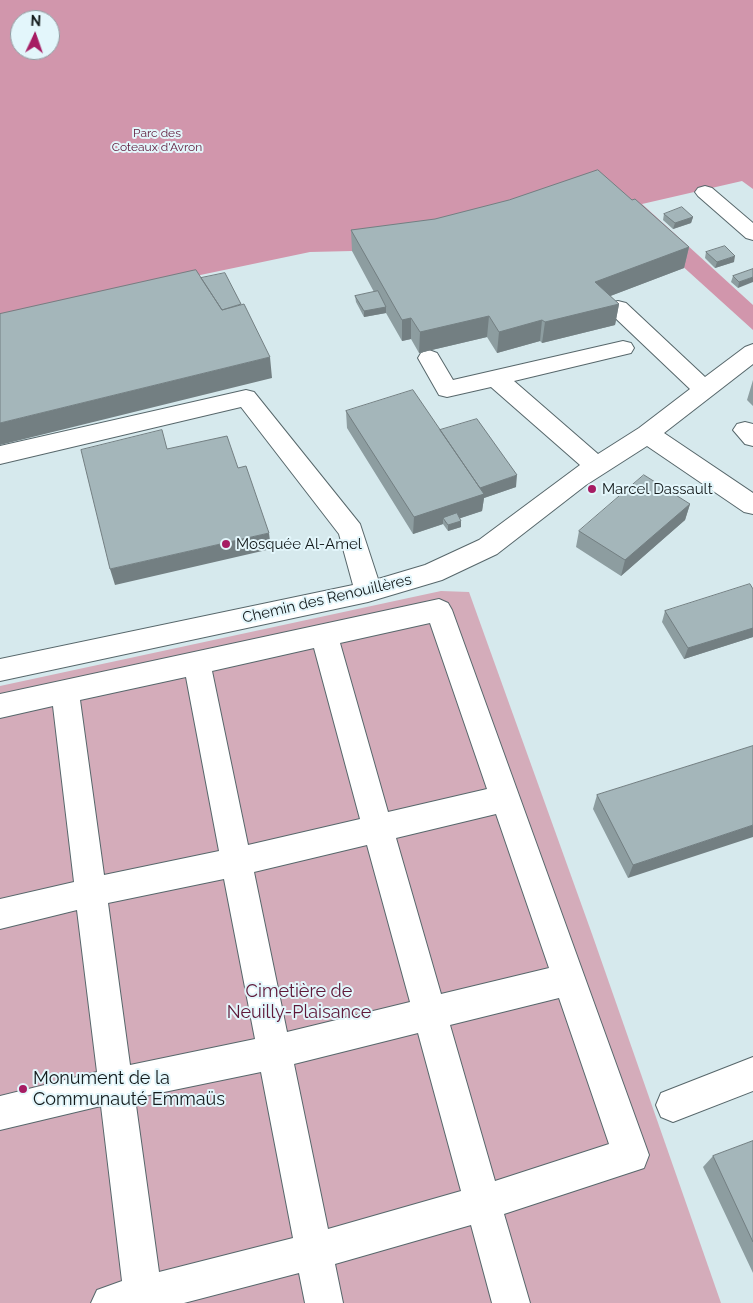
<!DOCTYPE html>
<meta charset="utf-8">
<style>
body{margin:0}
#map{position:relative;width:753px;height:1303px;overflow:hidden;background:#d6e9ed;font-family:Raleway,sans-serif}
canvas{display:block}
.north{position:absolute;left:10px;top:10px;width:50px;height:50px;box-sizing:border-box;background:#e3f6fb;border:1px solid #909ea2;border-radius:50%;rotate:3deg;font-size:14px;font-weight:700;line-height:20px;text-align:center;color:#141b1c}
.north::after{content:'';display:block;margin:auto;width:18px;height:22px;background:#a61c63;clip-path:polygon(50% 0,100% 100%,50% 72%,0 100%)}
</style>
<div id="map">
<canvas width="753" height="1303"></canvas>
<div class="north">N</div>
</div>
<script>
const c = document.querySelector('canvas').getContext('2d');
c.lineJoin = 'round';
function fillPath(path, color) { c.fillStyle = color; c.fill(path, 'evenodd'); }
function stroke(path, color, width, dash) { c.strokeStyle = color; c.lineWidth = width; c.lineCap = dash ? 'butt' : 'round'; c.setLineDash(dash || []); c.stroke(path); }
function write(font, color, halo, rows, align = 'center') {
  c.font = font + ' Raleway,sans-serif'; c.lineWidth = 4; c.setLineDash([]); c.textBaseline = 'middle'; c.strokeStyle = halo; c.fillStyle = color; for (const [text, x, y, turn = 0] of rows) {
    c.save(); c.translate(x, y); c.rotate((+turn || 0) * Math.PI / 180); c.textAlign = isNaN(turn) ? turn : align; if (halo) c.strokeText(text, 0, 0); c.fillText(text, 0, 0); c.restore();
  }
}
fillPath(new Path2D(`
 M441 591 469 592 592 934 721 1303H0V686Z`), '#d4acba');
fillPath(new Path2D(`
 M0 0H753V189L742 181 642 204 753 305V330L595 187 352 251 310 252 0 317ZM20 20H50V50H20Z`), '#d196ac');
const minor = new Path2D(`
 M705 186 712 188 753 223V240L746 238 698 196 695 192 698 188Z
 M618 301 626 303 705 377 745 347 753 344V364L664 433 753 493V514L744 512 647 446 586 485 497 554 442 580 368 602 0 681V659L353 585 339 534 241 407 0 464V446L246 390 254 392 360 524 378 579 425 565 479 540 580 465 491 387 447 397 439 395 418 358 421 353 429 350 437 353 453 380 623 341 631 343 634 348 631 353 514 381 598 454 639 428 690 389 610 313 607 308 610 303Z
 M745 422 753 424V446L745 444 733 430 737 424Z
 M439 599 448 603 452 610 649 1155 644 1168 504 1214 530 1303H492L471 1225 335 1264 343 1303H305L299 1273 184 1303H91L97 1290 122 1281 101 1106 0 1130V1096L97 1072 77 910 0 929V899L74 882 53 706 0 718V694ZM430 623 487 789 388 812 340 643ZM314 648 360 819 248 845 212 671ZM186 677 219 851 104 875 80 700ZM496 814 549 968 441 994 396 838ZM367 845 410 1002 287 1032 254 872ZM224 879 255 1039 130 1065 108 903ZM559 998 609 1144 495 1181 450 1025ZM418 1033 461 1191 328 1229 294 1064ZM261 1072 293 1238 159 1272 135 1098Z
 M753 1057V1091L673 1122 661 1117 656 1105 661 1093Z`);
stroke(minor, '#57676b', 2);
fillPath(minor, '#fff');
fillPath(new Path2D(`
 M632 200 689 247 684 268 610 296 619 304 615 325 542 343 540 341 497 353 487 337 419 353 411 339 402 341 386 313 364 317 356 302 355 296 374 292 352 251 351 230Z
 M664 214 693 217 691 223 673 229 663 220Z
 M706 252 734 262 715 268 705 258Z
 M753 269 738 288 731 282 733 276Z
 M753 380V406L747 400Z
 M346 411 440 430 516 487 484 498 482 511 460 518 461 527 448 531 443 524 413 534 347 428Z
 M690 504 685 520 621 576 576 547 579 531Z
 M753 589V637L684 659 662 622 665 611Z
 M753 746 628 878 593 809 597 795Z
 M753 1141V1273L703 1167 713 1156Z`), '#8d9da0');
fillPath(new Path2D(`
 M693 217 691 223 673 229 675 223Z
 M689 247 684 268 592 303 595 282Z
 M735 256 734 262 715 268 717 262Z
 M753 277V282L738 288 739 282Z
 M619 304 615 325 542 343 545 322Z
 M386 307V313L364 317V311Z
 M489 316 487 337 419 353 420 332Z
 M411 318V339L402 341V320Z
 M542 320 540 341 497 353 499 332Z
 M270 357 272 378 0 445V423Z
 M517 475 516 487 484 498 482 511 446 523 443 518V524L413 534 414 517 477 489Z
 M690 504 685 520 621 576 625 560Z
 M461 521V527L448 531V525Z
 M269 533 271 549 115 585 110 569Z
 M753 628V637L684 659 688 648Z
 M753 825V837L628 878 633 865Z`), '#737f82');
const building = new Path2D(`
 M598 170 632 200 635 199 689 247 595 282 619 304 545 322 542 320 499 332 489 316 420 332 411 318 402 320 351 230 435 219 509 200Z
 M682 207 693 217 675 223 664 214Z
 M725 246 735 256 717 262 706 252Z
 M753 269V277L739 282 733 276Z
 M196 270 222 310 244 304 270 357 0 423V314Z
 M225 273 241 304 222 310 201 278Z
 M378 291 386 307 364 311 355 296Z
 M413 390 484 494 414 517 346 411Z
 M477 419 517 475 480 488 440 430Z
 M162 430 167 449 227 436 238 468 246 466 269 533 110 569 81 450Z
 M644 475 690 504 625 560 579 531Z
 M457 513 461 521 448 525 443 518Z
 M750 584 753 589V628L688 648 665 611Z
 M753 746V825L633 865 597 795Z
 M753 1141V1242L713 1156Z`);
fillPath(building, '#a4b6ba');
stroke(building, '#737f82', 1);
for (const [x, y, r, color] of [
 [592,489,5,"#a61c63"],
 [226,544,5,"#a61c63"],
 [23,1089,5,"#a61c63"]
]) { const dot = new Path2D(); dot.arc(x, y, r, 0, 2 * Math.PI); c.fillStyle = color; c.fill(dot); stroke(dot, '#e3f6fb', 2); }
write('12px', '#5e1839', '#e3f6fb', [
 ["Parc des",157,133],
 ["Coteaux d'Avron",157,147]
]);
write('15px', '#141b1c', '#e3f6fb', [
 ["Marcel Dassault",602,489],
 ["Mosquée Al-Amel",236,544]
], 'left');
write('15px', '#141b1c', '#e3f6fb', [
 ["Chemin des Renouillères",327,599,-13]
]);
write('18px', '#5e1839', '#e3f6fb', [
 ["Cimetière de",299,992],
 ["Neuilly-Plaisance",299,1013]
]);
write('18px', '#141b1c', '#e3f6fb', [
 ["Monument de la",33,1079],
 ["Communauté Emmaüs",33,1100]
], 'left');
</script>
